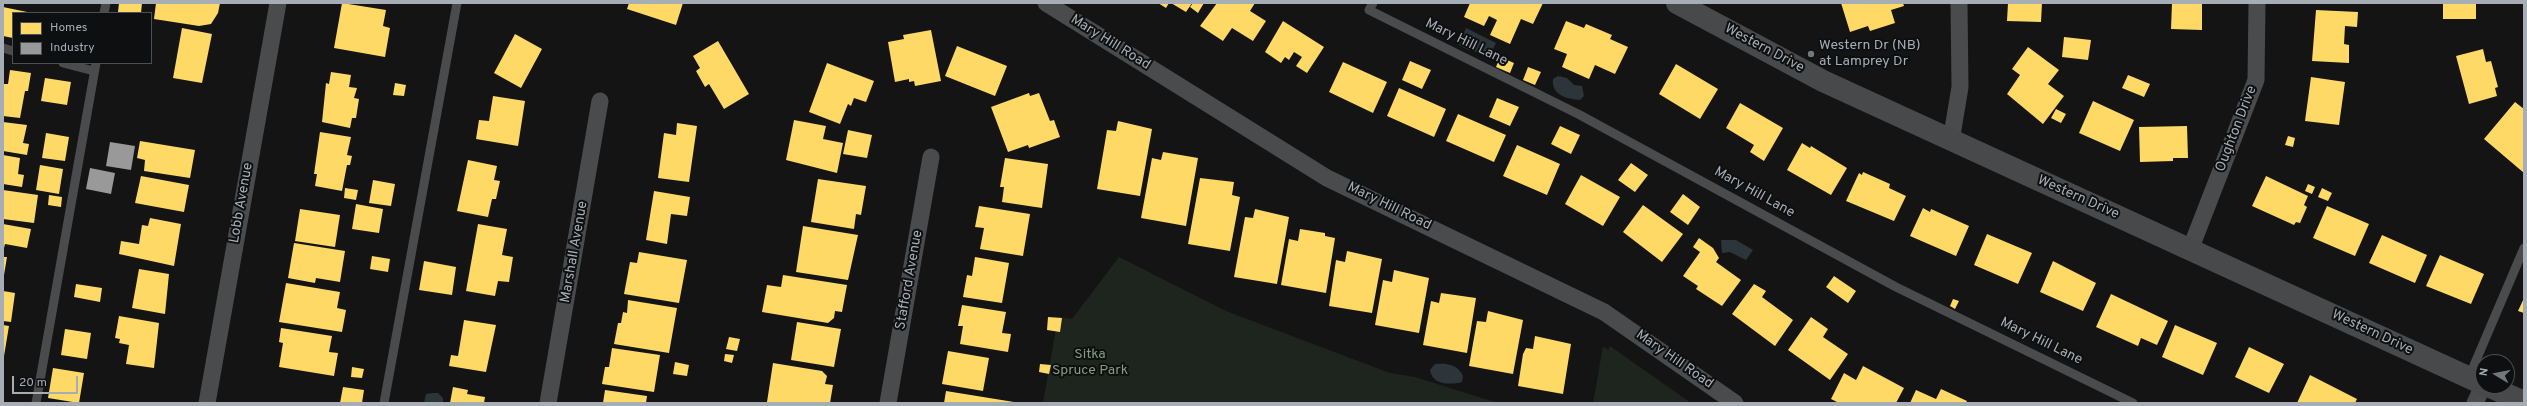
<!DOCTYPE html>
<style>
body{margin:0}
#map{position:relative;width:2527px;height:406px;overflow:hidden;background:#141414;font-family:Overpass,sans-serif}
canvas{display:block}
.frame{position:absolute;inset:0;border:4px solid #a6adb4;pointer-events:none}
.legend{position:absolute;left:12px;top:12px;width:140px;height:52px;box-sizing:border-box;background:#0e0f10;border:1px solid #4b4e52;margin:0;padding:5px 7px;list-style:none;font-size:12px;color:#a6adb4}
.legend li{display:flex;align-items:center;gap:8px;height:20px}
.legend b{width:20px;border:1px solid #4b4e52}
.north{position:absolute;left:2475px;top:354px;width:40px;height:40px;box-sizing:border-box;background:#0e0f10;border:1px solid #4b4e52;border-radius:50%;rotate:280deg;font-size:11px;font-weight:700;line-height:16px;text-align:center;color:#a6adb4}
.north::after{content:'';display:block;margin:auto;width:14px;height:18px;background:#73777c;clip-path:polygon(50% 0,100% 100%,50% 72%,0 100%)}
.scale{position:absolute;left:12px;top:376px;width:66px;height:18px;box-sizing:border-box;border:2px solid #a6adb4;border-top:0;padding-left:5px;font-size:12px;line-height:14px;white-space:nowrap;color:#a6adb4;-webkit-text-stroke:3px #0e0f10;paint-order:stroke}
</style>
<div id="map">
<canvas width="2527" height="406"></canvas>
<div class="frame"></div>
<ul class="legend">
<li><b style="height:11px;background:#ffd966"></b>Homes</li>
<li><b style="height:11px;background:#999"></b>Industry</li>
</ul>
<div class="north">N</div>
<div class="scale">20 m</div>
</div>
<script>
const c = document.querySelector('canvas').getContext('2d');
c.lineJoin = 'round';
function fillPath(path, color) { c.fillStyle = color; c.fill(path, 'evenodd'); }
function stroke(path, color, width, dash) { c.strokeStyle = color; c.lineWidth = width; c.lineCap = dash ? 'butt' : 'round'; c.setLineDash(dash || []); c.stroke(path); }
function write(font, color, halo, rows, align = 'center') {
  c.font = font + ' Overpass,sans-serif'; c.lineWidth = 4; c.setLineDash([]); c.textBaseline = 'middle'; c.strokeStyle = halo; c.fillStyle = color; for (const [text, x, y, turn = 0] of rows) {
    c.save(); c.translate(x, y); c.rotate((+turn || 0) * Math.PI / 180); c.textAlign = isNaN(turn) ? turn : align; if (halo) c.strokeText(text, 0, 0); c.fillText(text, 0, 0); c.restore();
  }
}
fillPath(new Path2D(`
 M1119 257 1226 311 1390 373 1415 377 1498 403H1043L1058 317 1072 319Z
 M1603 346 1608 350 1610 346 1691 403H1593Z`), '#1e241e');
fillPath(new Path2D(`
 M1466 28 1496 43 1490 55 1468 50 1459 45Z
 M1558 76 1567 78 1574 85 1582 86 1584 96 1580 100C1567 99 1551 95 1553 79Z
 M1721 240H1736L1753 250 1746 260 1730 252 1722 253Z
 M1435 364C1446 363 1458 364 1463 376L1462 382C1450 385 1432 385 1430 370Z
 M432 393H438L443 398V403H424L426 394Z`), '#2c3539');
fillPath(new Path2D(`
 M119 3H142L141 13 118 12Z
 M156 3H220L218 13 211 24 199 26 154 19Z
 M342 3 386 10 383 26 390 28 385 57 334 48Z
 M629 3H683L676 25 627 9Z
 M1158 3H1169L1166 8Z
 M1171 3H1192L1186 12Z
 M1193 3H1204L1198 13 1190 7Z
 M1217 3H1255L1250 11 1266 21 1253 41 1232 28 1223 41 1200 26Z
 M1470 3H1543L1533 24 1521 19 1510 44 1490 35 1497 20 1489 16 1484 26 1464 17Z
 M1841 3H1903L1904 6 1891 10 1895 23 1870 31 1868 26 1850 32Z
 M2008 3H2042L2041 22 2007 21Z
 M2172 3H2202V30L2171 29Z
 M2443 3H2476V19H2443Z
 M3 7 27 12 13 13V38L3 36Z
 M2316 10 2358 12 2357 27 2345 26 2344 44 2349 45V63L2312 61Z
 M1283 21 1324 47 1307 73 1296 66 1302 57 1294 52 1289 60 1285 57 1281 63 1265 52Z
 M1566 21 1584 28 1586 24 1612 35 1610 39 1628 47 1615 74 1595 65 1589 79 1562 67 1567 54 1554 49Z
 M182 28 212 34 202 83 173 78Z
 M931 30 941 81 915 86 914 81 909 82V79L895 82 888 42 904 39 903 35Z
 M515 34 542 49 521 88 494 73Z
 M2064 37 2091 40 2088 60 2062 57Z
 M718 41 749 94 724 109 709 84 705 87 696 71 700 68 693 56Z
 M957 46 1007 66 995 96 945 76Z
 M2028 47 2059 70 2048 84 2064 96 2043 124 2007 94 2020 75 2012 69Z
 M2483 49 2486 62 2491 61 2498 87 2495 88 2497 96 2469 104 2456 56Z
 M1500 57 1514 63 1510 73 1496 67Z
 M1410 61 1431 70 1422 89 1402 80Z
 M1343 62 1387 82 1373 113 1329 92Z
 M827 63 874 81 866 102 854 98 851 106 848 104 840 124 809 112Z
 M1676 64 1718 89 1700 119 1659 94Z
 M1528 67 1541 72 1535 85 1523 80Z
 M10 70 31 73 28 91H25L20 118 3 116V84H8Z
 M331 72 351 75 349 87 357 88 354 98 359 99 356 118H352L350 128 322 122 326 83 329 84Z
 M2128 75 2150 84 2144 97 2122 88Z
 M2311 77 2345 82 2339 125 2305 121Z
 M45 78 71 82 67 105 41 101Z
 M395 83 406 85 404 96 393 95Z
 M1399 88 1446 109 1434 137 1387 116Z
 M1029 93 1030 96 1039 93 1050 121 1054 120 1060 137 1029 148 1028 145 1008 152 991 107Z
 M493 96 525 101 518 146 476 139 479 120 489 121Z
 M1497 98 1519 107 1510 126 1489 117Z
 M2093 101 2134 120 2120 151 2079 133Z
 M2515 102 2524 109V173L2484 139Z
 M1740 103 1783 128 1764 161 1750 152 1754 145 1726 128Z
 M2056 109 2066 114 2061 123 2051 118Z
 M1458 114 1506 135 1494 162 1446 141Z
 M794 120 826 126 823 139 843 143 837 173 786 160Z
 M1118 121 1152 129 1140 196 1097 189 1107 130 1116 131Z
 M3 122 27 125 23 143 29 144 27 155 3 151Z
 M677 123 697 126 689 182 658 178 664 133 676 135Z
 M1560 126 1580 135 1571 154 1551 144Z
 M2187 126 2188 158H2173V161L2140 162 2139 127Z
 M848 130 872 135 867 158 843 154Z
 M320 132 351 137 347 155 352 156 350 165H347L342 191 315 186 317 174H314Z
 M46 133 69 137 65 161 42 158Z
 M2288 136 2295 138 2293 147 2285 145Z
 M140 141 195 150 190 178 144 171 145 160 137 158Z
 M1802 143 1810 148 1811 146 1847 168 1831 195 1787 170Z
 M1517 145 1560 164 1547 195 1503 176Z
 M1163 152 1198 158 1186 226 1141 218 1152 158 1161 160Z
 M3 155 20 158 18 174 24 175 22 187 3 184Z
 M1005 158 1048 164 1042 208 1002 202 1004 187H1000Z
 M468 160 497 166 494 180 500 181 496 199H492L488 217 457 211Z
 M1631 163 1648 175 1635 192 1618 180Z
 M40 165 63 169 59 194 36 190Z
 M1863 172 1890 184 1889 188 1906 196 1894 221 1846 201 1859 173 1862 175Z
 M1581 175 1620 197 1603 226 1565 204Z
 M141 176 189 185 184 212 135 203Z
 M2266 176 2308 196 2304 205 2307 207 2300 223 2296 222 2294 225 2252 206Z
 M1200 178 1234 182 1232 195 1240 197 1230 251 1188 244Z
 M818 179 866 186 861 215 856 214 854 229 811 222Z
 M373 180 395 184 391 206 369 203Z
 M2308 184 2315 187 2312 194 2305 191Z
 M345 188 358 190 356 200 344 198Z
 M2322 188 2332 193 2328 201 2318 197Z
 M3 190 38 195 34 223 3 219Z
 M654 191 690 197 687 216 671 214 667 244 646 240Z
 M1683 194 1700 207 1688 225 1670 212Z
 M49 195 62 197 61 207 48 205Z
 M356 204 383 209 379 233 352 229Z
 M1643 205 1683 234 1662 262 1623 232Z
 M979 206 1030 214 1023 256 980 249 984 228 975 227Z
 M2327 206 2369 224 2355 256 2313 238Z
 M1923 208 1930 212 1931 209 1969 226 1956 256 1910 236Z
 M300 209 340 215 335 247 295 241Z
 M1255 209 1289 217 1277 284 1234 277 1245 217 1253 218Z
 M150 218 181 224 174 266 119 254 121 241 139 244 142 225 148 226Z
 M3 224 31 229 27 248 5 244 3 252Z
 M478 224 507 229 502 255 513 257 509 282 498 281 495 296 466 291Z
 M803 226 858 235 848 280 796 272Z
 M1300 229 1325 233V236L1335 238 1326 293 1281 285 1289 239 1298 241Z
 M1987 234 2032 253 2018 284 1974 265Z
 M2382 235 2427 255 2415 283 2369 263Z
 M1699 238 1713 248 1719 258 1716 262 1741 280 1722 306 1696 289 1698 286 1683 276 1700 252 1693 247Z
 M294 243 345 251 340 282 316 278 315 283 288 278Z
 M1347 251 1382 259 1372 313 1329 306 1336 260 1345 262Z
 M639 252 687 260 679 303 624 294 630 262 637 263Z
 M2440 255 2484 274 2471 304 2426 286Z
 M372 256 390 259 388 272 370 269Z
 M3 257H7L4 275 3 274Z
 M975 257 1009 263 1002 303 963 297 967 275 972 276Z
 M424 261 456 267 452 295 419 290Z
 M2053 261 2096 283 2083 311 2040 292Z
 M139 269 169 274 165 314 132 308Z
 M1394 270 1429 278 1419 333 1375 325 1383 280 1392 282Z
 M783 275 847 285 842 312 835 311 834 318 828 323 762 312 767 285 781 287Z
 M1834 276 1856 291 1848 303 1826 287Z
 M286 283 340 292 337 308 346 310 342 332 279 322Z
 M76 284 102 288 100 302 74 297Z
 M1754 284 1766 291 1762 297 1793 320 1775 346 1732 314Z
 M3 291 15 293 11 322 3 321Z
 M1441 293 1476 298 1467 353 1423 345 1431 301 1439 303Z
 M2111 294 2168 321 2157 345 2141 338 2138 346 2096 327Z
 M2524 298V313L2518 311Z
 M1953 299 1959 301 1955 309 1950 306Z
 M628 300 677 308 669 353 614 344 618 323H621L623 312 627 313Z
 M962 305 1006 312 1002 333 1011 334 1008 352 960 344 963 326H958Z
 M1488 311 1523 320 1513 374 1469 366 1477 321 1486 322Z
 M119 316 159 323 154 368 126 364 129 345 119 343 120 339 115 338Z
 M1048 317 1062 318 1060 332 1047 330Z
 M1811 317 1828 329 1823 337 1848 354 1830 380 1788 350Z
 M464 320 496 325 486 372 449 366 451 355 458 356Z
 M797 322 841 329 834 367 791 360Z
 M3 325 9 326 4 356H3Z
 M2175 325 2217 343 2203 375 2162 357Z
 M281 328 332 336 329 352 338 353 334 376 279 367 283 343 279 342Z
 M65 329 91 333 87 359 61 355Z
 M1535 336 1571 344 1563 394 1518 386 1523 354 1526 348 1533 349Z
 M729 337 740 339 737 351 726 349Z
 M2249 347 2284 364 2269 393 2235 377Z
 M612 348 660 355 654 392 602 384 605 367H609Z
 M948 351 989 358 983 391 942 384Z
 M725 354 734 355 732 363 724 361Z
 M675 362 689 365 687 376 673 374Z
 M773 363 822 371 827 376 825 384 833 385 830 403 767 402Z
 M1040 364 1051 365 1049 374 1039 372Z
 M1863 366 1904 388 1896 403H1839L1831 399 1844 373 1856 380Z
 M352 367 364 369 362 378 351 377Z
 M53 368 84 373 79 403 48 398Z
 M2310 375 2357 399 2355 403H2297Z
 M343 387 364 390 362 403H340Z
 M453 387 468 390 467 394 485 397 484 403H450Z
 M1941 389 1967 401 1966 403H1910L1916 390 1936 399Z
 M605 390 647 396 646 403H603Z
 M946 391 1014 402V403H944Z`), '#ffd966');
fillPath(new Path2D(`
 M110 142 135 146 131 170 106 166Z
 M90 168 115 173 111 194 86 189Z`), '#999');
stroke(new Path2D(`
 M1373 3 1369 10 1580 115 1896 287 2133 403
 M104 13 106 3
 M3 48 13 51
 M63 63 94 71
 M2469 377 2524 248
 M36 403 96 63
 M384 403 457 3`), '#494b4d', 9);
stroke(new Path2D(`
 M1046 3 1327 178 1604 312 1735 403
 M1951 141 1960 87 1959 3
 M2190 250 2256 80 2257 3
 M207 403 278 3
 M548 403 600 101
 M888 403 931 157
 M2475 403 2483 386`), '#494b4d', 17);
stroke(new Path2D(`
 M1677 3 1823 81 2483 384
 M2488 386 2524 402`), '#48494b', 22);
for (const [x, y, r, color] of [
 [1811,54,4,"#73777c"]
]) { const dot = new Path2D(); dot.arc(x, y, r, 0, 2 * Math.PI); c.fillStyle = color; c.fill(dot); stroke(dot, '#0e0f10', 1.5); }
write('14px', '#a6adb4', '#0e0f10', [
 ["Mary Hill Road",1110,43,32],
 ["Mary Hill Lane",1466,43,26],
 ["Western Drive",1764,49,28],
 ["Oughton Drive",2237,129,-69],
 ["Mary Hill Lane",1754,193,29],
 ["Western Drive",2078,198,24],
 ["Lobb Avenue",242,203,-80],
 ["Mary Hill Road",1389,207,26],
 ["Marshall Avenue",575,252,-80],
 ["Stafford Avenue",910,280,-80],
 ["Western Drive",2372,333,25],
 ["Mary Hill Lane",2041,342,26],
 ["Mary Hill Road",1674,360,35]
]);
write('14px', '#a6adb4', '#0e0f10', [
 ["Western Dr (NB)",1819,46],
 ["at Lamprey Dr",1819,62]
], 'left');
write('14px', '#829e7f', '#0e0f10', [
 ["Sitka",1090,355],
 ["Spruce Park",1090,371]
]);
</script>
